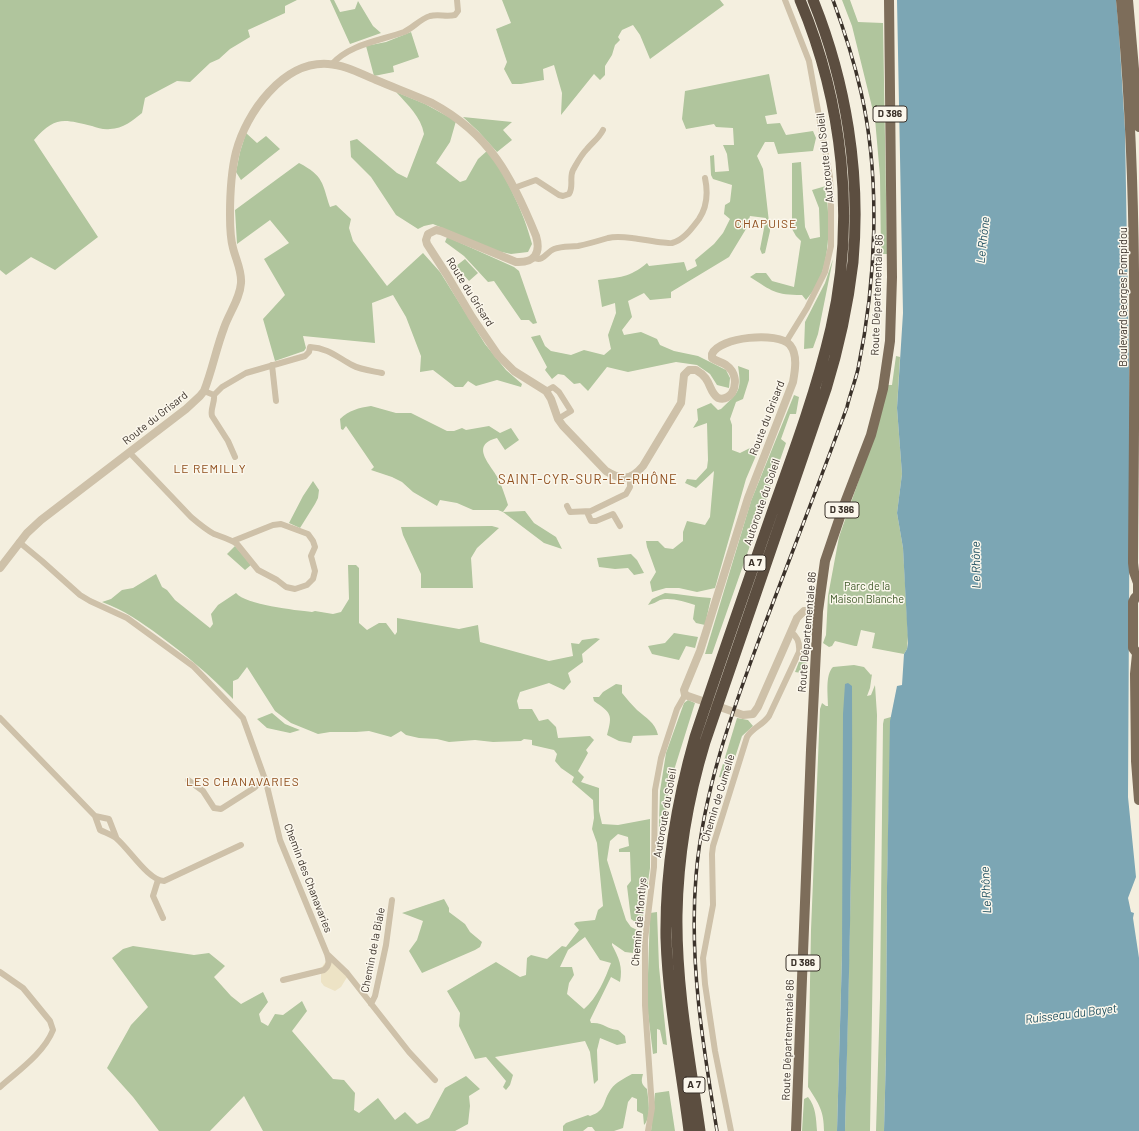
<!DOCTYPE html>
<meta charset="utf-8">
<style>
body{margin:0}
canvas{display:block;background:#f4efdf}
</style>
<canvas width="1139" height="1131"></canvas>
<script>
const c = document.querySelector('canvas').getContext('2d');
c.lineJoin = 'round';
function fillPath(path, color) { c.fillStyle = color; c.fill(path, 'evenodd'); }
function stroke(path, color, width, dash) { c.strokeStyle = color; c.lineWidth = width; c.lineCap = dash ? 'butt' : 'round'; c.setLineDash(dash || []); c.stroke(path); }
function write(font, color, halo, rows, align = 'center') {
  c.font = font + ' Barlow,sans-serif'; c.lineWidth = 3; c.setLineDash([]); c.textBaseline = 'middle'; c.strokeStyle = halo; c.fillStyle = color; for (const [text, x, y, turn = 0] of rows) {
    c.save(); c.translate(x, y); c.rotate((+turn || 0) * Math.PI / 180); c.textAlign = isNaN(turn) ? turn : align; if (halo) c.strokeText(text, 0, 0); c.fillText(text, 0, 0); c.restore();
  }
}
fillPath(new Path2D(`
 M0 0H297L285 6V13L248 30 250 37 230 49 219 59 210 63 190 82 177 81 145 98 142 113C133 120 123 129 110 129 104 130 98 128 92 126 63 119 55 116 34 140L98 237 55 270 31 257 6 275 0 270Z
 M330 0H334L340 12 355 9 358 1 373 26 381 33 350 44Z
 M502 0H720L724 5 650 59 640 35 633 25 622 30 618 37 620 40 615 45 612 55 605 66V75L600 80 594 74 561 115 562 93 554 65 543 69 544 80 521 84H512L504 69 507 62 496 29 511 23Z
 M842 0H850L858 22 883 23 887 254H881L880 176 875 119 852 26Z
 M411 32 419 57 393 66 394 72 374 76 366 46 386 42Z
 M769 74 777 114 765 116 767 124 780 123 786 135 813 131 816 138 813 151 778 154 774 142H765L757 156 763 169 770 231 765 253 762 254 760 249 766 218 750 216 746 229 729 257 671 292V298L650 300 644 293 628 301 632 317 622 330 624 335 641 332 657 339 660 345 674 351 698 356 726 370 730 378 729 388 717 385 710 374 697 365 676 362 628 372 607 367 588 391 580 383 574 384 564 375 558 374 552 379 545 370 547 367 531 337 540 335 545 346 551 351 571 355 584 350 604 355 611 349 608 335 616 313 615 303 602 307 598 280C620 277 629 278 647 263L649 266 684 262 687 271 697 266 695 260 714 244 723 233 730 219 724 214 725 205 730 202 732 185 713 179 711 175 710 156 714 155 715 172 729 171 727 154 723 145H734L733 128 716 127 714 124 686 129 682 119 685 91Z
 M396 92 425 104 456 121 450 142 436 163 460 182 466 180 478 159 488 150C506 177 524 212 532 244L528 252 511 254 497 251 433 224 424 226 418 229 396 215 371 177 351 157 350 141 357 139 397 173 407 178 424 134C421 117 408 105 396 92Z
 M463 117 512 122 503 130 512 140 497 152 478 131Z
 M246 133 257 143 266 136 280 149 241 180 236 172 240 152Z
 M801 162 805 227 810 239 820 237 819 208 812 190 826 186C829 219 832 254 817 285 814 290 810 295 806 300L802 295C775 295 772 291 750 277L756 273H766L772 281 794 287 801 241 796 236 792 229V163Z
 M299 163C324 176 322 183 330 207L336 205 351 219 349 228 353 241 387 286 423 253 440 272 485 344 506 370 522 384 521 387 497 380 476 386 468 381 463 387H455L433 370 420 372 421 356 406 317 393 295 372 303 375 343 303 336 306 348 304 351 275 361 263 319 285 295 264 259 289 243 270 220 237 244 235 210Z
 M447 237 514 267 519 271 537 323 533 324 529 320H521L494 281 488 282 464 256 445 242Z
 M465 259 478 273 469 281 456 266Z
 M833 259 818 334 813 348 804 349 805 322 825 283Z
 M896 356 900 357 897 408 902 474 897 513 903 548 908 636 907 649 904 654 872 648 875 633 861 630 857 646H855L835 641 832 646 829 647 823 643 826 635 828 596 839 537 877 428 888 385H892Z
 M738 366 749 370V380L743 399 736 402 730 419 732 425V450L740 453 750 448 758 451 746 479 715 588 697 592 679 588H666L652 592 650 582 656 572 647 547 646 541H658L665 548 673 549 683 541V532L687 521 705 525 710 517 714 471 696 488 685 483 687 479 696 480 707 468 708 460 707 423 693 428 698 420 697 409 711 403 718 410 721 409C739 392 742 391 738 366Z
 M794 395 799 397 796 414H790L781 439 786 443 712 654H705L751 501Z
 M371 406 396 413H411L447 431H454L462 428 466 430 489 426 500 433 511 428 519 440 505 450 497 438C469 445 491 465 498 478 502 486 505 496 508 505L503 512 525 511 534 523 556 537 562 549 544 543 503 512 498 510H473L457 503 440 500 437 506 413 492 402 482 392 477 371 470 374 467 346 426 343 430 341 429 340 419C349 410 359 408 371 406Z
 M313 481 319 490 318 498 315 504 300 528 289 523 303 496Z
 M492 526 499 528 477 548 471 558 473 588H421V574L403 535 401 527Z
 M235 546 251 565 245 570 227 554Z
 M631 554 637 560 644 573 634 575 628 568 615 569 599 567 597 558Z
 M348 565H356L359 568V623L367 630 379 623H386L395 635 397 632V618L459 629 478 625 480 642 549 661 573 656 571 643 579 644 582 640 596 638 600 639 582 654 583 662 568 673 571 682 564 690 549 683 520 692 517 701 519 709H532L539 721 548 719 556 727 558 738 590 736 594 740 586 750 588 753 578 771 584 777 581 782 599 788V811L602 824 618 825 650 819V868L642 923 635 922 631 919 627 886 631 881 630 852H619V849L629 846 628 837 618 834 610 841 607 860 626 920 631 927 641 932 640 935 636 937 633 953 625 952 612 943V945C619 958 623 967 620 982L611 977 590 1020 591 1023C604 1022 606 1029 618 1030L625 1036 626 1043 617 1045 600 1038 597 1050 598 1080 594 1084 590 1052 585 1041 495 1057 513 1075 510 1085 506 1090 503 1087 506 1081 486 1057 475 1059 459 1026 460 1013 447 991 496 962 520 977 526 975 527 958 531 955 547 959 562 946 566 947 579 930 574 924 576 922 595 920 598 910 603 906 597 843 592 829 594 818 593 800 572 782 574 777 561 768 555 761 557 754 554 750 532 745V740L524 739 521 741 493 742 475 740 449 742 437 739 419 738 406 735 401 731 391 737 369 731 356 732H330L318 734 291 723 275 711 247 667 238 679 233 681V699C210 675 186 655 160 636 141 622 124 610 102 602L111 599 122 590 133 588 156 574 162 587 167 590 175 600 210 628 213 624 211 614 218 605 236 593C246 605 295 610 312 612L315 611 333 614 341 612 349 599ZM585 937 600 960 611 963C605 979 597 998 584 1009L567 994 569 983 574 975 572 967H560L568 950Z
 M665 593C680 594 695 597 711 598L705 625 696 623 693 619 695 605C685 602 670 597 660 600 656 602 653 604 648 605L652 599Z
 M674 633 698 637 695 648 686 646 679 660 652 654 648 646 665 643Z
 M806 653 807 674 795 672 802 654Z
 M854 665 864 667 871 675 872 674 870 688 867 696 871 695 875 685 877 715 870 1131H845L851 876 852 686 842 955 837 1131H824C824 1111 819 1104 808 1087L811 930 820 709 822 703 826 706H828C828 694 825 675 833 667Z
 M616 684 622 685V693C627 699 632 705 637 710 646 718 655 722 658 735L633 736 631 743 619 741 607 735C613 714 611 713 594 701L593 697H599L603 692Z
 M688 700 695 703 670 783 660 855 658 856 660 791 666 753 684 703Z
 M272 713 285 724 300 730 290 733 267 728 257 719Z
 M891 717 887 886 886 1054 884 1131H876L880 998 883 724 884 719Z
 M737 718 748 720 753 726 742 736 728 779 719 777Z
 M444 899 449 908V912L465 924 470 932 482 942 480 947 475 950 422 973 409 951 417 940 423 921 402 913Z
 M657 912 659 967 667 1045 663 1044 660 1030 657 1029V1053L653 1054 647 1005 650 913Z
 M133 946 194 955 209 953 225 966 214 977 231 996 241 1004 263 992 268 1002 259 1014 261 1022 268 1026 275 1014 283 1015 302 1001 307 1011 292 1031 333 1079 344 1080 355 1093 354 1110 359 1113 378 1098 395 1120 405 1112 417 1124 429 1118 445 1088 466 1076 480 1089 469 1096 470 1106 468 1124 455 1131H263L244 1096 210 1131H159L133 1097 107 1068 131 1025 148 1007 112 958 123 949Z
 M632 1074H643C641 1081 641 1084 647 1089 648 1099 652 1117 644 1125L643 1114 637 1111V1099L632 1097 628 1102 623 1128 614 1131H595L592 1127H588L583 1131H563V1126L566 1123 588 1115 590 1116C607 1110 602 1102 611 1089 616 1082 625 1078 632 1074Z
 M669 1091 675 1131H651L655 1093Z
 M808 1097C816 1107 816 1118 817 1131H802L804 1099Z`), '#b0c59d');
fillPath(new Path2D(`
 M331 955 349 974 341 987 335 991 324 986 321 982V968Z`), '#ede3c5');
fillPath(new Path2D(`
 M897 0H1116L1119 32 1125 130 1130 426 1128 797 1136 877 1128 898 1131 912 1134 913 1133 918 1139 958V1131H884L886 1054 887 886 890 721 897 686 902 685 904 654 907 649 908 643 903 548 897 513 902 474 897 408 903 313Z
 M848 683 852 686C853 834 849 983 845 1131H837L842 955 843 714 845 684Z`), '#7ca6b4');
stroke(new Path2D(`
 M785 0 809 61 830 177 831 207V246L825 272 807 308 786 342
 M332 64C350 44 379 41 404 32 413 28 420 19 430 16 438 14 447 17 455 15L458 11 457 0
 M514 188 536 180 559 195 563 196 569 194C574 186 569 178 573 170 577 163 581 155 587 149 593 142 599 138 603 130
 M534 258C544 262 546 252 554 249 562 246 570 247 578 246 588 244 598 241 608 238 616 236 624 237 632 238 640 239 666 244 672 243 684 240 692 228 699 219 707 207 708 192 705 178
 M272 365 276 401
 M204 391 214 395 222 387 246 373 305 356 309 352 310 347C328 348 337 357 352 365 361 370 373 371 382 373
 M546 391 553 387 559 392 571 411 558 419
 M214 395C215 403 210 409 212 416L228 441 235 457
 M129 452 191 517C198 523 205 529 214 534 222 537 230 539 237 544L258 570 277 580 286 587 295 589 307 585 313 579 315 571 311 556 315 547 313 541 308 534 281 524 273 525 233 541
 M567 506 570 512 591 511 626 494 630 487V477
 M587 512 591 521H596L613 514 620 526
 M19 542 42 561 80 595 90 601 127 618 193 666 243 718 266 782 280 840 327 954 347 973 409 1052 435 1080
 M0 718 95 816 100 830C106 833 113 835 117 839 129 849 149 881 164 881L241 845
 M188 780 203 791 214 808 221 809 254 788 265 778
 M95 816 109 819 116 837
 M158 880 153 896 163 918
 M0 972 23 988 50 1021 53 1030C44 1053 18 1071 0 1087
 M283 980 324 970C330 965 329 961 327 954
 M371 1004 375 996 386 945 392 900
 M648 1131 652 1108 645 1005V940L654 867 655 790 661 758 677 709 685 695
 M731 1131 715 1051 705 984 703 958 713 905 712 854 713 846 747 737C752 728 763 725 769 716L799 652C800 643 798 637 791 632`), '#cec1a9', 6);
stroke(new Path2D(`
 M0 568 27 533 41 520 186 409 200 396 204 391C212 371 216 349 224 328 229 313 240 299 241 283 242 271 236 260 233 248 230 237 230 226 230 215 230 194 231 172 236 152 246 113 283 61 328 64 345 65 361 74 376 80 395 88 414 95 432 103 490 134 512 177 536 236 541 253 535 263 516 262L441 231 436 230 428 234 426 240 427 244 447 275 472 317 498 355 514 371 546 391 551 399 558 419 563 426 606 471C622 481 631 480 643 466L681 403 684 375 689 370H696C712 379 708 391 718 398 724 400 728 398 732 393 737 384 736 372 726 365 721 362 716 361 712 358V354C719 337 778 331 790 345 798 355 795 371 793 382L748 498 700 651 684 690 685 695 743 715 753 714 758 707 797 618 804 611H818`), '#cec1a9', 8);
stroke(new Path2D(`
 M1121 0C1139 187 1134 375 1133 563L1134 572 1138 583V595
 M1128 0 1139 127
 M1139 594 1135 598 1133 602V648L1139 656
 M1137 654 1135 674 1136 761 1139 800
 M796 1131 811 750 818 611 825 561 843 508 871 435 883 389 890 341 892 277 889 0`), '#7d6d5a', 10);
stroke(new Path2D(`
 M689 1131C681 1067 668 1002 666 938 665 868 676 804 695 737 721 659 748 582 775 504 796 446 817 388 831 328 856 220 843 102 800 0
 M700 1131C690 1060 676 987 677 915 678 856 688 798 705 742L826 389C839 347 848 305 853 262 861 173 846 82 813 0`), '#5c4e40', 11);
const rail = new Path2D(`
 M717 1131C703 1046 689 962 696 876 703 790 733 709 763 629 791 555 820 481 847 407 850 394 855 382 858 369 876 282 881 180 861 92 854 61 844 30 833 0`);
stroke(rail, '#3b322a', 3.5);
stroke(rail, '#fbf7ec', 2, [6]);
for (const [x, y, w] of [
 [890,114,34],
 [842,510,34],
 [755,563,22],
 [803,963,34],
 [694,1085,22]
]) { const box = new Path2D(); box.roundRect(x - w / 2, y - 8, w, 16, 3); c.fillStyle = '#fbf7ec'; c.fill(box); stroke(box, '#3b322a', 1); }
write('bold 10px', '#3b322a', null, [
 ["D 386",890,114],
 ["D 386",842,510],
 ["A 7",755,563],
 ["D 386",803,963],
 ["A 7",694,1085]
]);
write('11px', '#3b322a', '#fbf7ec', [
 ["Autoroute du Soleil",825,158,-96],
 ["Route du Grisard",470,292,58],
 ["Route Départementale 86",877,295,-88],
 ["Boulevard Georges Pompidou",1123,297,-90],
 ["Route du Grisard",155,418,-38],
 ["Route du Grisard",767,418,-69],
 ["Autoroute du Soleil",762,502,-71],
 ["Route Départementale 86",807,632,-85],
 ["Chemin de Cumelle",718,798,-73],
 ["Autoroute du Soleil",665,813,-80],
 ["Chemin des Chanavaries",308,878,69],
 ["Chemin de Montlys",639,922,-85],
 ["Chemin de la Biale",373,950,-79],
 ["Route Départementale 86",788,1040,-88]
]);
write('11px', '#405b2b', '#fbf7ec', [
 ["Parc de la",867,586],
 ["Maison Blanche",867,599]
]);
c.letterSpacing = '1px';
write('12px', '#8f4f1d', '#fbf7ec', [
 ["CHAPUISE",766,224],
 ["LE REMILLY",210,469],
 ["LES CHANAVARIES",243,782]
]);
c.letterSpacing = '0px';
write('italic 12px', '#1c4e5f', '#fbf7ec', [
 ["Le Rhône",983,240,-84],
 ["Le Rhône",976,565,-91],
 ["Le Rhône",986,890,-93],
 ["Ruisseau du Bayet",1071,1014,-7]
]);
c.letterSpacing = '1px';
write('13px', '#8f4f1d', '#fbf7ec', [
 ["SAINT-CYR-SUR-LE-RHÔNE",588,480]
]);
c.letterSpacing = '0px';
</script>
